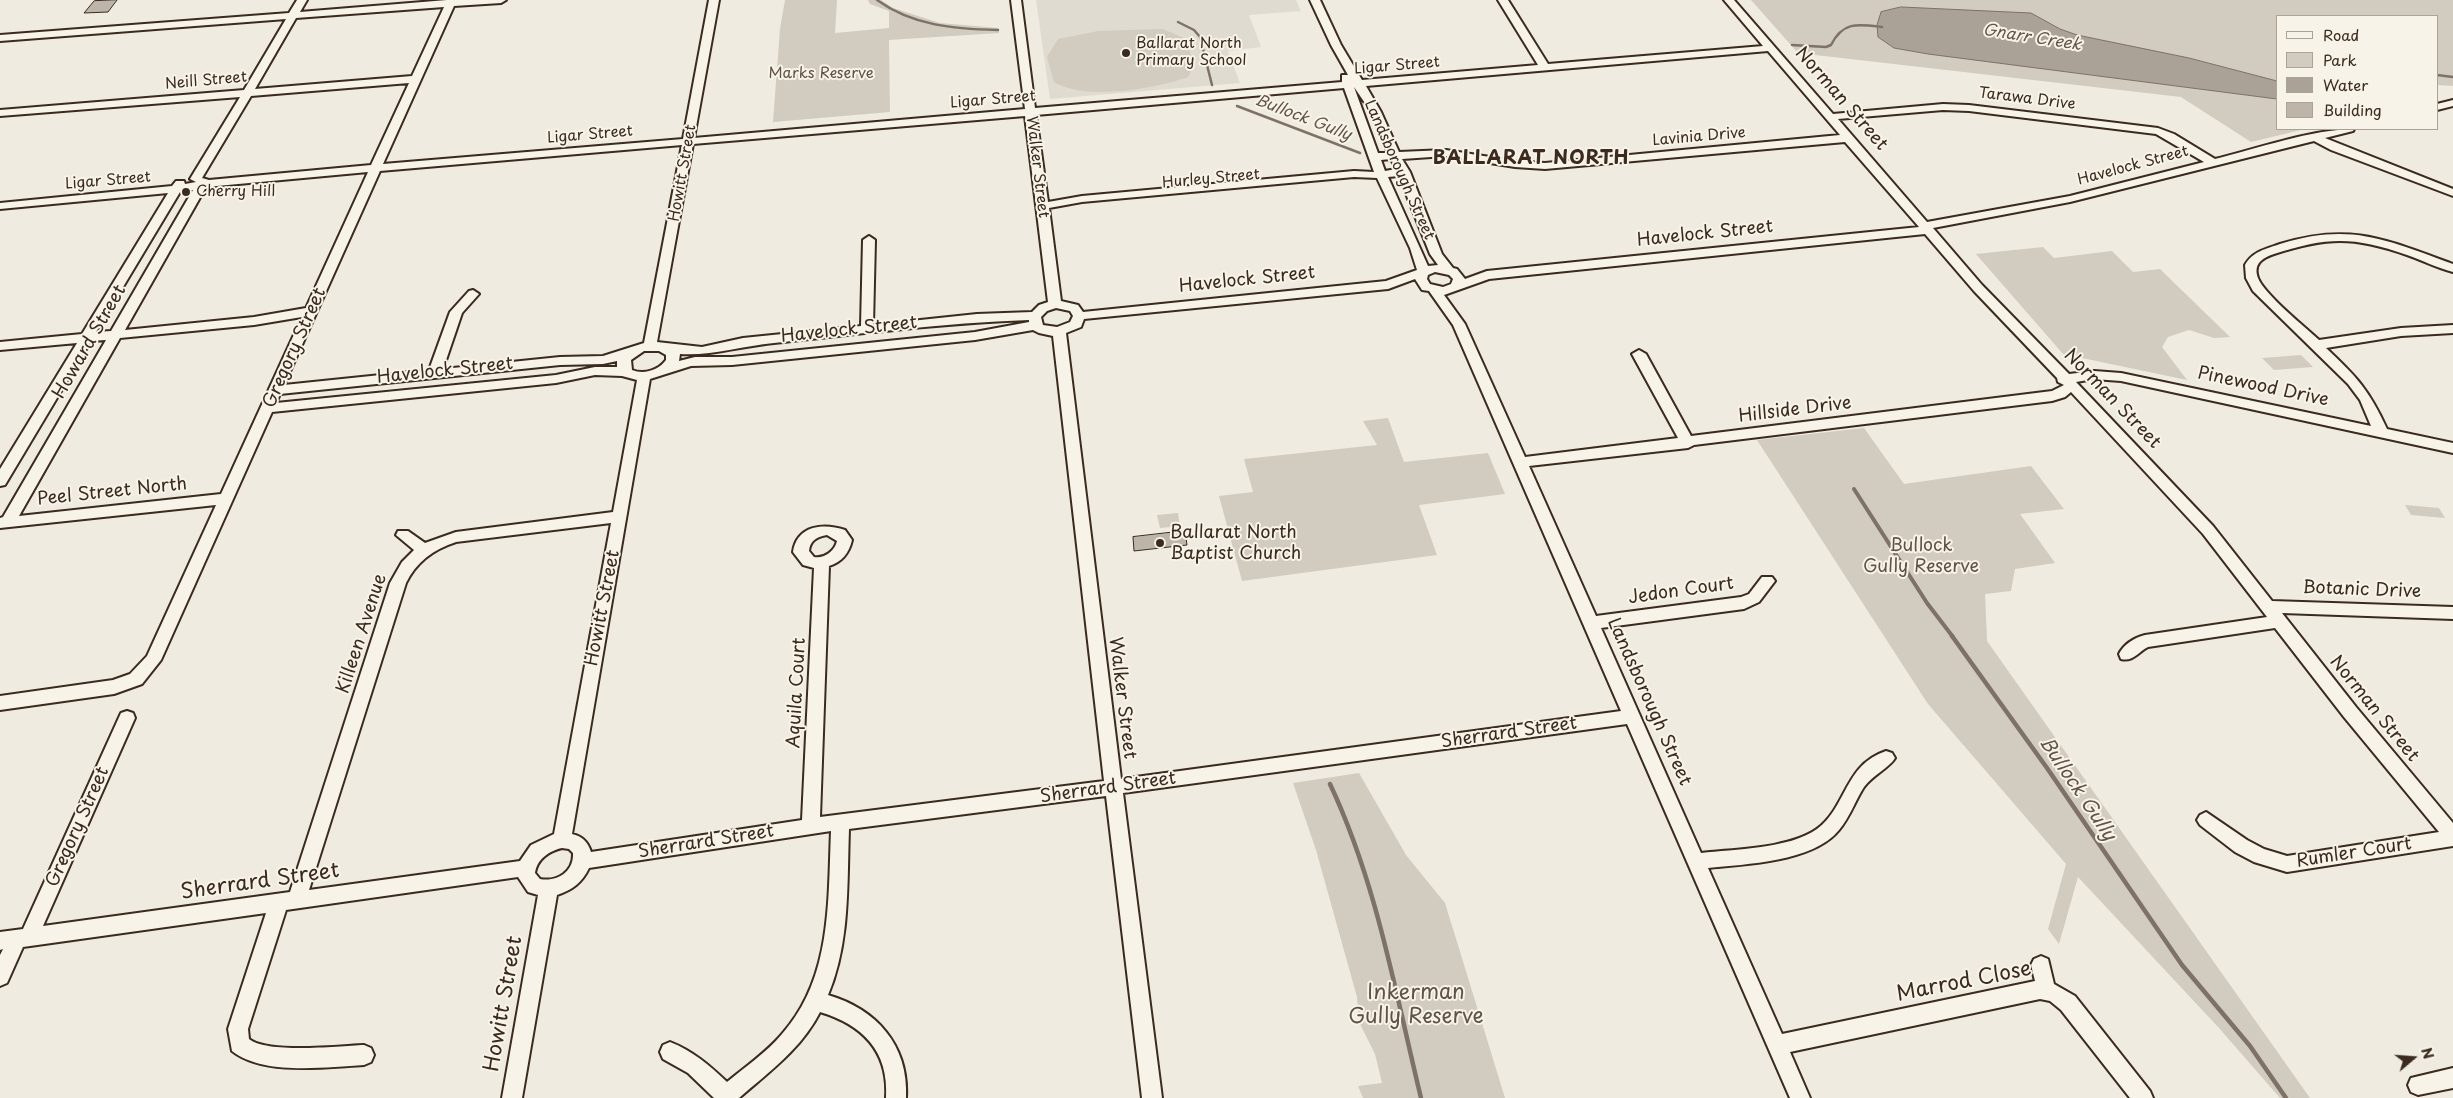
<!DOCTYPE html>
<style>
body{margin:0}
#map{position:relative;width:2453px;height:1098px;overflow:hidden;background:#efebe0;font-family:"Playpen Sans",sans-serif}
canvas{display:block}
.legend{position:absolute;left:2276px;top:15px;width:162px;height:115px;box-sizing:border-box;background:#f7f3e8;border:1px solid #aca397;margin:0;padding:6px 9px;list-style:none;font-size:15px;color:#3b2a1e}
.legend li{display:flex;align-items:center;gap:10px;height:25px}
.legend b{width:25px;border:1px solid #aca397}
.north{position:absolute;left:2388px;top:1033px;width:50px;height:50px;-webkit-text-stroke:4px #f7f3e8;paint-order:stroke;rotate:72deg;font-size:14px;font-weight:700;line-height:20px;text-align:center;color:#3b2a1e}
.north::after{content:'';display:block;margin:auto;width:18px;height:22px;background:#3b2a1e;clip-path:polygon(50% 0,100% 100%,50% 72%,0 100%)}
</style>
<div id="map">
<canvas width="2453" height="1098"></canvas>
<ul class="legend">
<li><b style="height:6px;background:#f7f3e8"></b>Road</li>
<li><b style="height:14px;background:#d1cbc0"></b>Park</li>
<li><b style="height:14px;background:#aaa296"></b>Water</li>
<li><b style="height:14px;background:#bdb5aa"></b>Building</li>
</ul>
<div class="north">N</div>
</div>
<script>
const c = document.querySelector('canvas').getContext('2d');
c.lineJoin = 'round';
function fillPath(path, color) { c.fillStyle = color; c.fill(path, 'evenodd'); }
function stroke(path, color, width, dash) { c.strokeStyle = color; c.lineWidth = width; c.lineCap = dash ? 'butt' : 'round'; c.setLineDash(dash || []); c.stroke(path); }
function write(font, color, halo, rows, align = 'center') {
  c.font = font + ' "Playpen Sans",sans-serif'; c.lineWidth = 4; c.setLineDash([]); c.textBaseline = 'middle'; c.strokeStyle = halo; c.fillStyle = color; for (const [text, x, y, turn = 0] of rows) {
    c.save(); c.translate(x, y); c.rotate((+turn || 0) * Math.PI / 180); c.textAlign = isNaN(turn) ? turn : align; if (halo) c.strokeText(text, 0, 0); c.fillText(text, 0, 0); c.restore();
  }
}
fillPath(new Path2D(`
 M1036 0H1296L1301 11 1249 15 1261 47 1228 51 1240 83 1050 99Z`), '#e0dbd0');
fillPath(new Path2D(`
 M785 0H837L835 33 889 28V11L870 4 868 0H881L893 8 940 23 998 28 999 33 889 40 890 112 773 122 780 29Z
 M1751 0H2453V86L2437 85V16H2277V129H2305L2251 142 2181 97 1798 53Z
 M1163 29 1186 39 1194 66 1188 77C1154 89 1085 101 1054 82L1047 57 1058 39 1098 31Z
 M2043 247 2054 258 2112 251 2133 272 2160 269 2230 337 2214 338 2189 330 2168 337 2162 347 2187 380 2063 354 1976 254Z
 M2301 355 2313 367 2274 370 2262 358Z
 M1388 418 1404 462 1488 453 1505 494 1419 505 1437 555 1242 581 1219 496 1253 492 1244 459 1377 445 1363 421Z
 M1864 428 1904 484 2031 466 2064 509 2020 514 2055 563 2015 569 2011 591 1985 594 1987 641 2310 1098H2280L2219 1028 2078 877 2059 944 2048 929 2066 864 1928 704 1757 440Z
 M2405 505 2439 508 2445 518 2411 515Z
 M1178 513 1180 526 1160 528 1157 515Z
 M1359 773 1406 855 1445 903 1505 1098H1363L1358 1086 1382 1083 1375 1054 1359 1022 1357 997 1316 850 1293 783Z`), '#d1cbc0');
const water = new Path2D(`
 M1901 7 2031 13 2060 29 2077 35 2189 58 2277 81V99L1928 54 1894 48 1878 37 1877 25 1881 12Z`);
fillPath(water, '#aaa296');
stroke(water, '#7e7266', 1);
stroke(new Path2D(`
 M877 0C913 26 955 29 998 30
 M1178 22 1194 30 1200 37 1212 85
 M1792 45 1826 47 1831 45C1843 21 1858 24 1882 27
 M2437 75 2453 77
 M1237 106 1360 153`), '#7e7266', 2.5);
stroke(new Path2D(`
 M1854 489 1927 603 1953 637`), '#7e7266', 4);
stroke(new Path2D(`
 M1952 636 2047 768 2182 965 2250 1046 2286 1098
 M1330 784C1377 884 1395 991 1421 1098`), '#7e7266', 4.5);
const building = new Path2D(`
 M117 0 108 12 84 13 94 1Z
 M1185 531 1187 545 1134 551 1133 537Z`);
fillPath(building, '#bdb5aa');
stroke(building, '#3b2a1e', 1);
const minor = new Path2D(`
 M297 0H307L300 12 447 0H506L501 3 454 6 383 164 683 139 709 0H719L694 138 1025 109 1011 0H1021L1035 108 1342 82V75H1348L1331 45 1310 0H1320L1341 45 1362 80 1538 65 1498 0H1508L1548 64 1763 46 1724 0H1734L1833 114 1943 104 1969 105 2158 128 2174 134 2215 159C2256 149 2313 129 2354 129L2353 131 2325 138 2453 189V196L2331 150 2314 141 2070 202 1933 228 1982 285 2069 374 2094 371 2121 373 2371 426 2360 400 2348 384 2253 291 2246 278 2245 265C2253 251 2266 249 2280 244 2351 222 2386 240 2453 264V272C2437 268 2422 260 2407 255 2353 236 2327 237 2274 254 2262 258 2253 264 2258 278 2264 294 2305 327 2319 340L2401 328 2453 325V333L2401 336 2326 348C2357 377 2369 390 2387 429L2453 443V453L2121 381 2094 379 2076 382 2213 526 2272 601 2453 607V619L2282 613 2356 707 2453 823V846L2287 872 2254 862 2235 852 2200 825 2197 820 2200 815 2206 812 2247 840 2264 849 2287 856 2439 832 2344 717 2275 628 2148 647C2138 652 2133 662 2121 659L2119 654C2124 644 2134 638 2145 635L2267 617 2203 534 2071 392 2065 397 2052 401 1694 445 1688 448 1529 466 1596 616 1741 597 1749 594 1762 577H1772L1775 581 1759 602 1744 609 1601 628 1701 853C1734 849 1789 849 1817 829 1847 807 1844 765 1886 751L1892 753 1895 758C1890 767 1872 776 1864 787 1855 801 1850 817 1839 830 1813 862 1746 864 1708 868L1782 1034 2035 981 2031 965 2034 959 2041 956 2048 959 2054 984 2075 996 2150 1091 2153 1098H2130L2061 1010 2050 1001 2040 999 1790 1052 1810 1098H1790L1627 724 1123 793 1162 1098H1142L1106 796 849 829C847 885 850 943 828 995 876 1009 909 1045 906 1098H886C889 1051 863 1025 820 1012 801 1049 770 1071 739 1098H714L688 1073 663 1059 660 1052 663 1045 670 1042C693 1051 709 1065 727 1082 745 1067 766 1053 782 1034 832 978 828 902 831 831L589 868C582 883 572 890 557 895L522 1098H502L538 895 528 892 518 877 286 910 248 1029 249 1039C268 1054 339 1046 364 1045L371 1048 374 1055 371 1062 364 1065C325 1067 264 1076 232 1051L228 1029 266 913 23 947 7 983 0 986V955L3 949 0 950V932L23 929 121 713 127 711 133 713 135 718 43 926 290 892 390 583 402 562 414 550 396 535 398 531H408L425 543 456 532 613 512 637 380 622 376 595 375 556 383 272 412 161 660 142 684 114 694 0 710V696L113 680 130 674 147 656 216 505 0 528V518L3 517 106 340 91 341 5 485 0 486V469L77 343 0 350V342L82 334 168 193 0 209V203L172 186 176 181H184L185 184 196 182 190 179 240 97 0 116V110L244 90 286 19 0 41V35L289 13ZM444 7 412 76 255 89 296 18ZM1768 51 1840 135 1545 163 1515 161 1446 150 1399 152 1381 112 1366 86ZM409 83 371 165 209 180 202 178 251 96ZM1354 87 1371 112 1388 153H1378ZM1344 88 1374 172 1354 171 1082 196 1048 202 1036 115ZM1943 110 1969 111 2156 134 2204 162 2070 196 1927 222 1838 119ZM1025 116 1048 302 1039 305 1032 312 977 314 873 325 875 240 869 236 863 240 861 326 743 338 702 347 657 342 693 144ZM1845 142 1919 227 1487 271 1465 279 1457 269 1453 268 1442 254 1410 172 1402 159 1446 156 1515 167 1545 169ZM682 145 644 343 603 356 560 357 443 369 462 313 479 294 473 290 469 291 450 312 429 370 284 385 380 171ZM1391 159 1396 169 1385 171 1381 160ZM368 172 306 308 254 317 125 330 206 187ZM1399 176 1430 254 1438 265 1428 266 1388 177ZM1354 177 1377 178 1410 248 1417 270 1386 281 1083 312 1078 305 1061 301 1049 208 1082 202ZM193 190 111 331 96 332 180 192ZM1925 234 1974 291 2057 378 2058 382 2064 385 2052 391 1691 436 1646 354 1639 350 1632 354 1678 438 1525 457 1465 324 1444 295 1489 279ZM1435 272 1449 275 1453 279 1451 284 1443 287 1430 284 1427 279 1428 275ZM1415 279 1422 290 1429 291 1453 325 1621 711 1121 779 1066 333 1081 327 1084 319 1388 289ZM1056 308 1070 311 1073 316 1070 322 1057 327 1043 325 1041 317 1047 311ZM302 317 221 494 19 516 120 338 254 325ZM1029 320V322L975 332 732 357H695L679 361 680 354C711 356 742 346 774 343 859 334 943 323 1029 320ZM1033 330 1039 333 1053 336 1104 781 820 817 829 566C842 562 849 553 852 540L845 530C824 523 797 525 793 552L803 565 814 568 802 820 591 852C588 842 582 836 572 834L650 379 691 366 732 365 975 340ZM644 351H659L666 355V360C659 370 644 375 632 370L631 360ZM617 361V367H595L556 375 276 403 280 394 560 365 603 364ZM611 523 554 834 531 845 520 861 309 890 406 583C416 562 434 549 456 542ZM827 535 837 541C835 551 824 559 814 557L809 551C810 540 817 537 827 535ZM562 848 569 849 573 853C574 872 557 882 540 879L535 873C537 859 549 851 562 848Z
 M2453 100V106L2437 110V104Z
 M2453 1068V1088L2418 1095 2411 1092 2408 1085 2411 1078Z`);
stroke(minor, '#3b2a1e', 4);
fillPath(minor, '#f7f3e8');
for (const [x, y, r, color] of [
 [1126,53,5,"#3b2a1e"],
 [186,192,5,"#3b2a1e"],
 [1160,543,5,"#3b2a1e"]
]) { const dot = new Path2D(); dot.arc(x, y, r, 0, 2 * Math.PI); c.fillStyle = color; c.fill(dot); stroke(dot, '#f7f3e8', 2); }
write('15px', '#3b2a1e', '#f7f3e8', [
 ["Ballarat North",1136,44],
 ["Primary School",1136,61],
 ["Cherry Hill",196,192]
], 'left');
write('15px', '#3b2a1e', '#f7f3e8', [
 ["Ligar Street",1397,66,-5],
 ["Neill Street",206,81,-5],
 ["Tarawa Drive",2027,99,7],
 ["Ligar Street",993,100,-5],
 ["Ligar Street",590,135,-5],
 ["Lavinia Drive",1699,137,-5],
 ["Havelock Street",2133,166,-15],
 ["Walker Street",1037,167,83],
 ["Landsborough Street",1399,170,66],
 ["Howitt Street",683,173,-80],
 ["Hurley Street",1211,179,-5],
 ["Ligar Street",108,181,-5]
]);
write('15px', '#605246', '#f7f3e8', [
 ["Marks Reserve",821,74]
]);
write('italic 16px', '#625448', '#f7f3e8', [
 ["Gnarr Creek",2032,38,9],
 ["Bullock Gully",1303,118,21]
]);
write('18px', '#3b2a1e', '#f7f3e8', [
 ["Norman Street",1841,99,49],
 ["Havelock Street",1705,234,-6],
 ["Havelock Street",1247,280,-6],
 ["Havelock Street",849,330,-6],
 ["Howard Street",90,342,-60],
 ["Gregory Street",295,348,-66],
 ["Havelock Street",445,371,-6],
 ["Pinewood Drive",2263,387,12],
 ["Norman Street",2112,399,46],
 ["Hillside Drive",1795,410,-7],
 ["Peel Street North",112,492,-6],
 ["Botanic Drive",2362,590,2],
 ["Jedon Court",1681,591,-8],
 ["Howitt Street",603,608,-79],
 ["Killeen Avenue",362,634,-72],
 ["Aquila Court",797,693,-87],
 ["Walker Street",1122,698,83],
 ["Landsborough Street",1649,702,66],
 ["Norman Street",2374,709,51],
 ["Sherrard Street",1509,733,-8],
 ["Sherrard Street",1108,788,-8],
 ["Gregory Street",78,827,-66],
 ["Sherrard Street",706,842,-9],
 ["Rumler Court",2354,853,-9]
]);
write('18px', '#3b2a1e', '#f7f3e8', [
 ["Ballarat North",1170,533],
 ["Baptist Church",1170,554]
], 'left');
write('18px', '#605246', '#f7f3e8', [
 ["Bullock",1921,546],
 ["Gully Reserve",1921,567]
]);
c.letterSpacing = '1px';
write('bold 19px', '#3b2a1e', '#f7f3e8', [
 ["BALLARAT NORTH",1531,159]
]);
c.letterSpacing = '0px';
write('italic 19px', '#625448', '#f7f3e8', [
 ["Bullock Gully",2077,789,56]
]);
write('21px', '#3b2a1e', '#f7f3e8', [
 ["Sherrard Street",260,882,-8],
 ["Marrod Close",1964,982,-11],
 ["Howitt Street",504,1004,-80]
]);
write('21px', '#605246', '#f7f3e8', [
 ["Inkerman",1416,993],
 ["Gully Reserve",1416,1017]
]);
</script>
